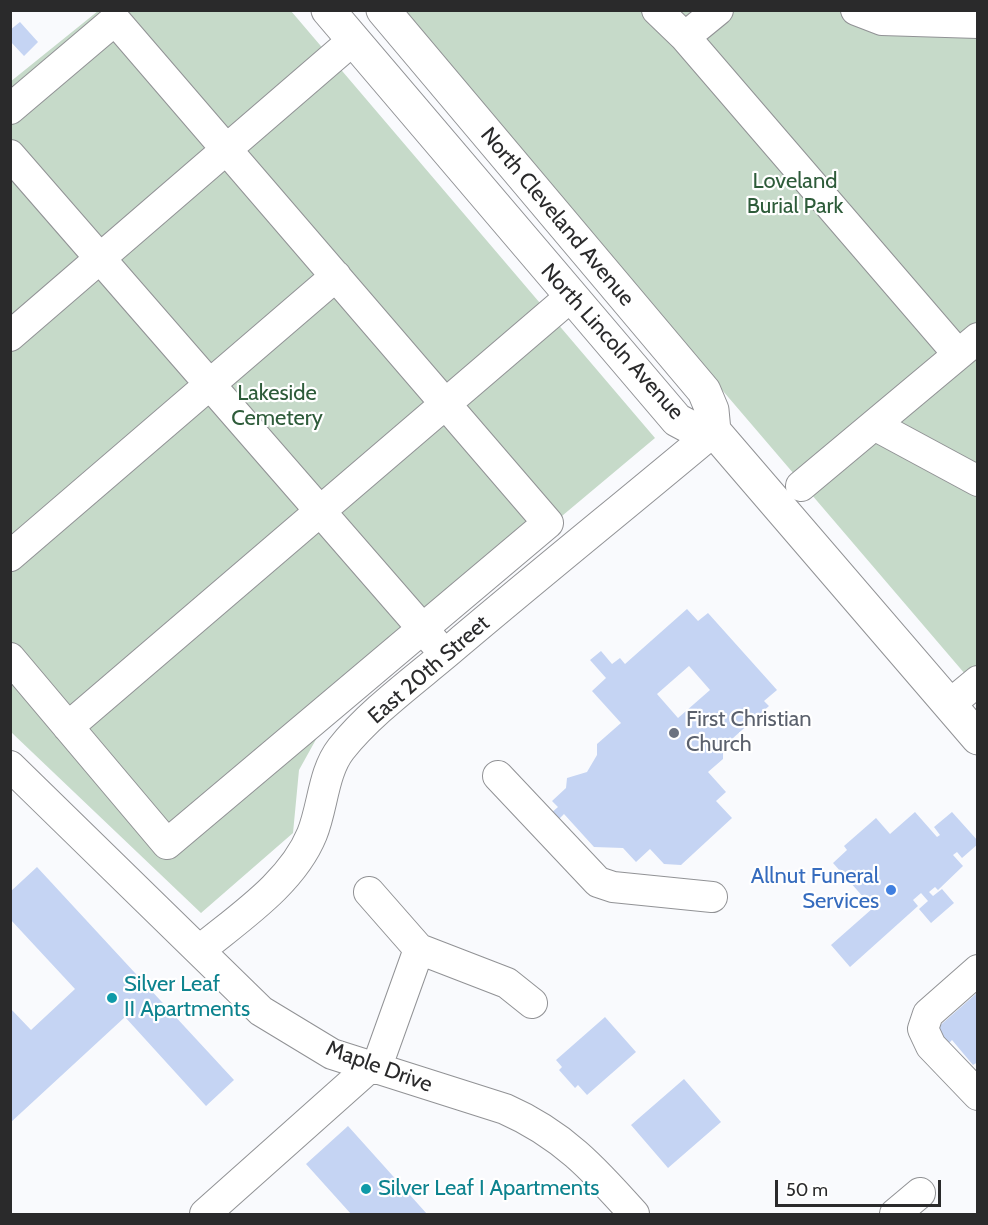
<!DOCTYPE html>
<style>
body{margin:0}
#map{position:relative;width:988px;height:1225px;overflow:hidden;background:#f9fafd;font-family:Cabin,sans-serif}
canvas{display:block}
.frame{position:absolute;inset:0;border:12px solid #2a2a2b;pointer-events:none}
.scale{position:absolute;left:775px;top:1180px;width:166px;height:27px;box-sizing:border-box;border:3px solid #2a2a2b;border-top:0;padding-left:8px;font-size:18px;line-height:21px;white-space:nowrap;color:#2a2a2b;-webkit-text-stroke:4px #fff;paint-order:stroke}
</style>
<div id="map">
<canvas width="988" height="1225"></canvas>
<div class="frame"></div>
<div class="scale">50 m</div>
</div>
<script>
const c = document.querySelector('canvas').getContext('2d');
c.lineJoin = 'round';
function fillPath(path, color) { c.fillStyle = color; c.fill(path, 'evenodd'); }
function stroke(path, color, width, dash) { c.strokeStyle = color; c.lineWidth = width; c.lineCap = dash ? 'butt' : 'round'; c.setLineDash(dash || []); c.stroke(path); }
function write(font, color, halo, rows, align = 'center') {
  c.font = font + ' Cabin,sans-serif'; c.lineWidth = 4.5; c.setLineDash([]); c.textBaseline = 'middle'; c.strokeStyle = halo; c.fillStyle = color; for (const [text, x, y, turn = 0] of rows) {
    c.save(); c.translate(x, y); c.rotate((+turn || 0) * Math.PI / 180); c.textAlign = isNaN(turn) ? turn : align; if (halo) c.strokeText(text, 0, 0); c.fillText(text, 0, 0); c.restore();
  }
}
fillPath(new Path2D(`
 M98 11H291L655 438 334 707 299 770 293 833 201 913 11 732 10 82Z
 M398 11H977V689V688Z`), '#c6dac9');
fillPath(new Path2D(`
 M20 22 38 42 24 56 10 41V30Z
 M687 609 698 621 708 613 777 690 764 701 769 706 723 747V759L708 772 726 792 716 801 732 818 681 865 664 864 650 849 636 862 623 848 594 847 564 814 551 827 544 819 558 807 552 801 566 788 567 778 587 772 597 755V744L621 723 592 691 606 678 590 660 601 651 612 664 620 658 625 664ZM689 666 710 690 678 718 657 694Z
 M915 812 937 837 940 835 934 827 952 812 978 841V844L962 858 957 852 953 855 963 866 938 890 935 887 929 892 933 896 942 889 954 903 931 923 919 909 928 901 921 893 913 900 918 906 850 967 831 945 873 908 833 863 847 850 844 846 876 818 890 834Z
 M37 867 234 1080 206 1106 125 1017 10 1123V1008L31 1030 75 989 10 919V892Z
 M978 992V1062L973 1065 952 1040 949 1043 936 1029Z
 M605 1017 636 1052 587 1095 578 1085 575 1088 559 1070 562 1067 556 1060Z
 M684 1079 721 1122 668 1168 631 1125Z
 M348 1126 427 1214H351L306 1164Z`), '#c5d4f3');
const minor = new Path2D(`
 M657 10 685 37 958 354
 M856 10 882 20 978 23
 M685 37 718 10
 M10 109 115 20 548 523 167 844 10 658
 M10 155 435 643
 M10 336 352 41
 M876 426 978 481
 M801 486 978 338
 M10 556 336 276
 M949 705 978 681
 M68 727 569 298
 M10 766 261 1011 332 1054 505 1109C562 1134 594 1169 634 1214
 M498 776 598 882 613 887 712 897
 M369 892 419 949 507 983 532 1003
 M200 950C240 917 292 883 312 834 323 807 323 772 341 749 371 711 419 677 456 645 541 573 628 503 714 431
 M978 970 928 1014 923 1029 931 1046 978 1095
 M376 1069 419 949
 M205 1214 370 1067
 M895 1214 920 1193`);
const highway = new Path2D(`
 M328 10 677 420 692 428 714 431 978 738
 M383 10 704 391 712 410 714 431`);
stroke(minor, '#919295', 32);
stroke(highway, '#919295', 35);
stroke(minor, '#fff', 30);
stroke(highway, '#fff', 33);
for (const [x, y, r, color] of [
 [674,733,6,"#6b7280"],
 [891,890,6,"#3f7fe0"],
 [112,998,6,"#0f9aa8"],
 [366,1189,6,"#0f9aa8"]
]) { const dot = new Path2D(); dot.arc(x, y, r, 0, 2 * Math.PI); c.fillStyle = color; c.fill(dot); stroke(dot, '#fff', 2); }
write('22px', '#2e5c3a', '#fff', [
 ["Loveland",795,182],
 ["Burial Park",795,207],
 ["Lakeside",277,394],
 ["Cemetery",277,419]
]);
write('22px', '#2a2a2b', '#fff', [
 ["North Cleveland Avenue",557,217,50],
 ["North Lincoln Avenue",612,342,48],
 ["East 20th Street",429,670,-41],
 ["Maple Drive",379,1067,20]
]);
write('22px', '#5b616d', '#fff', [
 ["First Christian",686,720],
 ["Church",686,745]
], 'left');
write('22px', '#366cbe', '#fff', [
 ["Allnut Funeral",879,877],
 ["Services",879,902]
], 'right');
write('22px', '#0d838f', '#fff', [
 ["Silver Leaf",124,985],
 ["II Apartments",124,1010],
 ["Silver Leaf I Apartments",378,1189]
], 'left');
</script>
